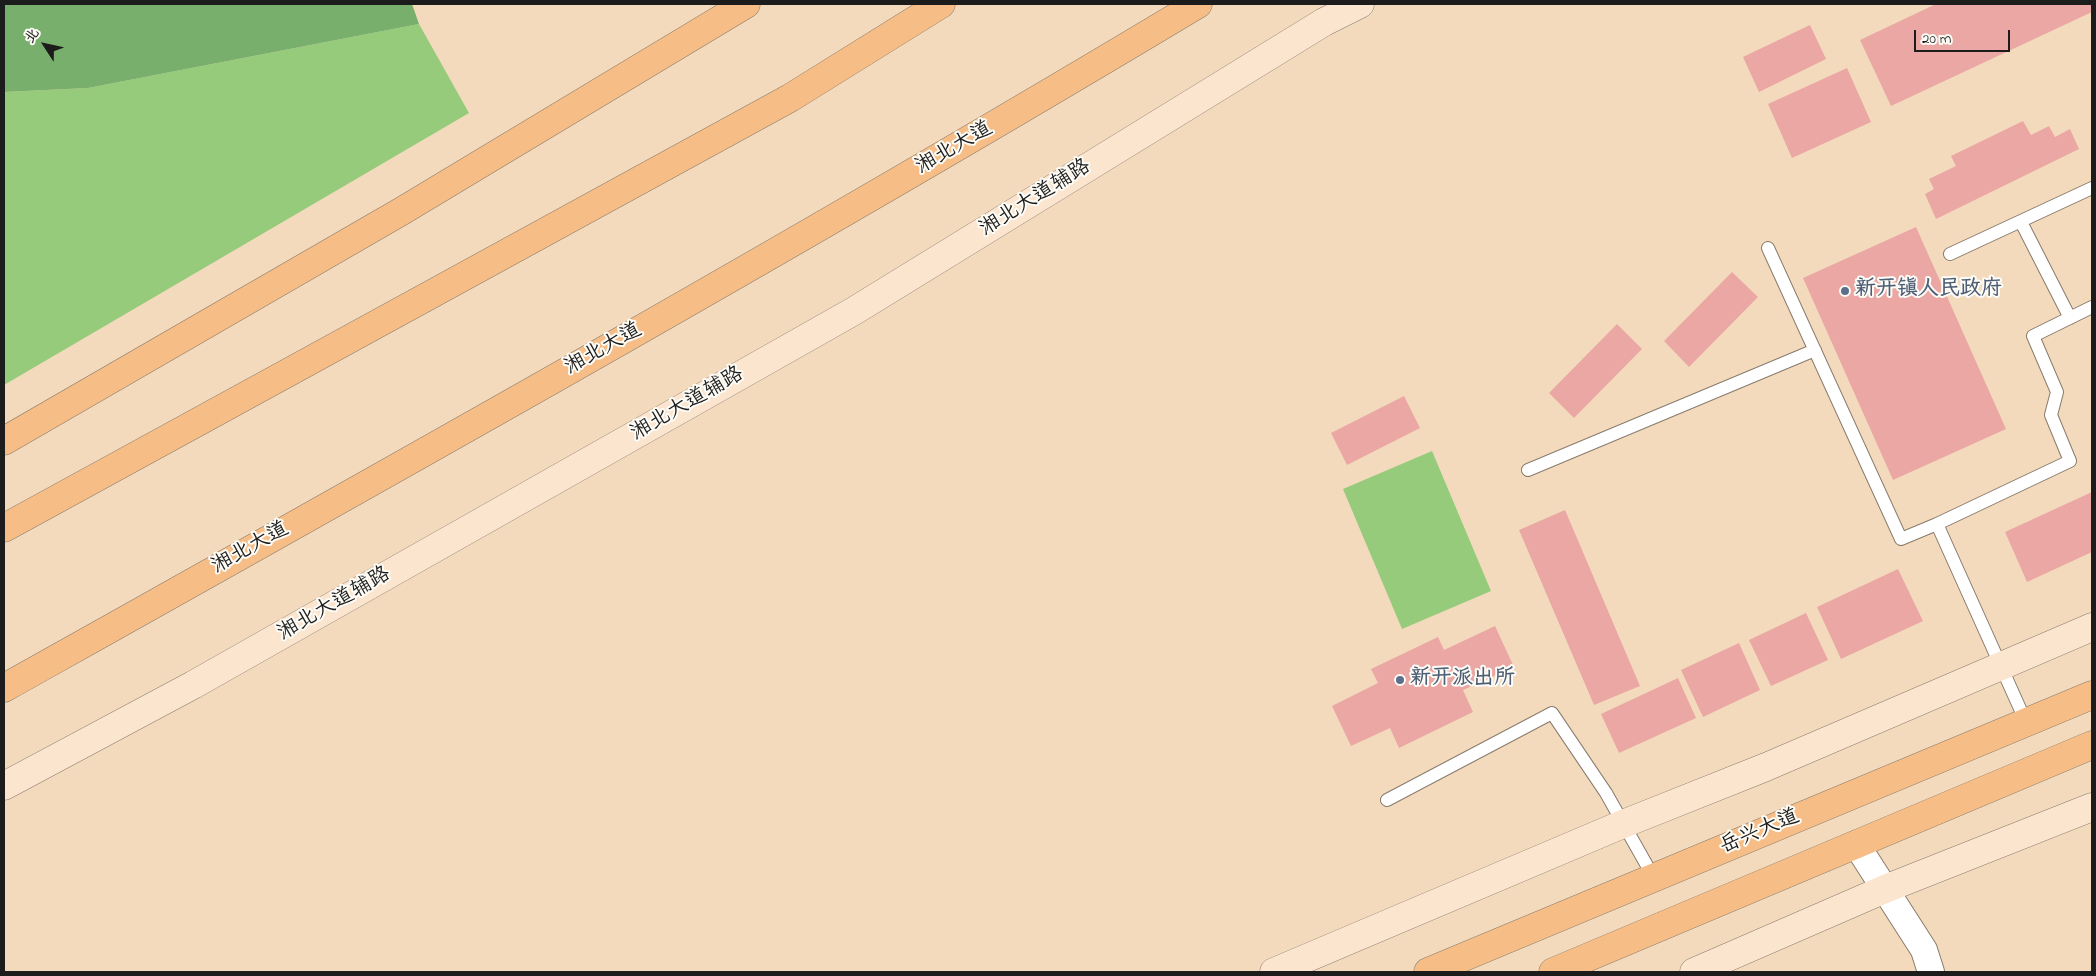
<!DOCTYPE html>
<meta charset="utf-8">
<style>
body{margin:0}
#map{position:relative;width:2096px;height:976px;overflow:hidden;background:#f4dabd;font-family:"Indie Flower","LXGW WenKai TC",sans-serif}
canvas{display:block}
.frame{position:absolute;inset:0;border:5px solid #1c1c1c;pointer-events:none}
.north{position:absolute;left:20px;top:20px;width:50px;height:50px;-webkit-text-stroke:4px #fdfcf7;paint-order:stroke;rotate:305deg;font-size:14px;font-weight:700;line-height:20px;text-align:center;color:#1c1c1c}
.north::after{content:'';display:block;margin:auto;width:18px;height:22px;background:#1c1c1c;clip-path:polygon(50% 0,100% 100%,50% 72%,0 100%)}
.scale{position:absolute;left:1914px;top:30px;width:96px;height:22px;box-sizing:border-box;border:2px solid #1c1c1c;border-top:0;padding-left:6px;font-size:15px;line-height:18px;white-space:nowrap;color:#1c1c1c;-webkit-text-stroke:4px #fdfcf7;paint-order:stroke}
</style>
<div id="map">
<canvas width="2096" height="976"></canvas>
<div class="frame"></div>
<div class="north">北</div>
<div class="scale">20 m</div>
</div>
<script>
const c = document.querySelector('canvas').getContext('2d');
c.lineJoin = 'round';
function fillPath(path, color) { c.fillStyle = color; c.fill(path, 'evenodd'); }
function stroke(path, color, width, dash) { c.strokeStyle = color; c.lineWidth = width; c.lineCap = dash ? 'butt' : 'round'; c.setLineDash(dash || []); c.stroke(path); }
function write(font, color, halo, rows, align = 'center') {
  c.font = font + ' "Indie Flower","LXGW WenKai TC",sans-serif'; c.lineWidth = 4; c.setLineDash([]); c.textBaseline = 'middle'; c.strokeStyle = halo; c.fillStyle = color; for (const [text, x, y, turn = 0] of rows) {
    c.save(); c.translate(x, y); c.rotate((+turn || 0) * Math.PI / 180); c.textAlign = isNaN(turn) ? turn : align; if (halo) c.strokeText(text, 0, 0); c.fillText(text, 0, 0); c.restore();
  }
}
fillPath(new Path2D(`
 M419 24 469 113 4 385V92L88 88Z
 M1432 451 1491 591 1402 629 1343 489Z`), '#96cb7c');
fillPath(new Path2D(`
 M4 4H412L419 24 88 88 4 92Z`), '#78af6c');
fillPath(new Path2D(`
 M1936 4H2092V12L1891 106 1860 40Z
 M1810 25 1826 59 1759 92 1743 57Z
 M1847 68 1871 122 1792 158 1768 104Z
 M2023 121 2031 135 2049 126 2055 137 2070 129 2079 149 1936 219 1925 194 1934 189 1929 179 1956 166 1951 156Z
 M1916 227 2006 429 1893 480 1803 278Z
 M1732 272 1758 297 1689 367 1664 341Z
 M1617 324 1642 349 1574 418 1549 393Z
 M1404 396 1420 428 1347 465 1331 433Z
 M2092 492V552L2027 582 2005 532Z
 M1565 510 1640 686 1594 705 1519 530Z
 M1898 569 1923 621 1841 659 1817 607Z
 M1806 613 1828 660 1771 686 1749 640Z
 M1495 626 1514 667 1463 690 1473 712 1399 748 1390 728 1351 746 1332 706 1378 683 1371 669 1438 637 1444 650Z
 M1739 643 1760 690 1703 717 1681 670Z
 M1678 678 1696 718 1619 753 1601 714Z`), '#eaa7a4');
const service = new Path2D(`
 M2021 222 2070 318
 M1768 248 1901 539 1937 524 2026 722
 M1950 254 2092 188
 M1528 470 1815 350
 M1937 524 2070 461 2051 415 2057 392 2033 336 2092 307
 M1387 800 1552 713 1606 793 1654 878`);
const minor = new Path2D(`
 M1856 844 1924 950 1931 972`);
const secondary = new Path2D(`
 M4 786 193 685 854 311 1324 22 1360 4
 M1274 972 1623 824 1766 767 2092 627
 M1694 972 1885 889 2092 807`);
const primary = new Path2D(`
 M4 441 402 211 746 4
 M4 528 790 98 941 4
 M4 688C404 464 805 240 1198 4
 M1428 972 2092 695
 M1553 972 2092 745`);
stroke(service, '#887b6c', 14);
stroke(minor, '#887b6c', 28);
stroke(secondary, '#887b6c', 29);
stroke(primary, '#887b6c', 29);
stroke(service, '#fff', 12);
stroke(minor, '#fff', 26);
stroke(secondary, '#fbe5cf', 28);
stroke(primary, '#f6be86', 28);
for (const [x, y, r, color] of [
 [1845,291,5,"#5c6f8a"],
 [1400,680,5,"#5c6f8a"]
]) { const dot = new Path2D(); dot.arc(x, y, r, 0, 2 * Math.PI); c.fillStyle = color; c.fill(dot); stroke(dot, '#fdfcf7', 2); }
write('21px', '#1c1c1c', '#fdfcf7', [
 ["湘北大道",955,149,-30],
 ["湘北大道辅路",1036,199,-32],
 ["湘北大道",604,350,-29],
 ["湘北大道辅路",688,405,-30],
 ["湘北大道",251,549,-29],
 ["湘北大道辅路",335,605,-30],
 ["岳兴大道",1760,833,-23]
]);
write('bold 21px', '#4e5e75', '#fdfcf7', [
 ["新开镇人民政府",1855,291],
 ["新开派出所",1410,680]
], 'left');
</script>
